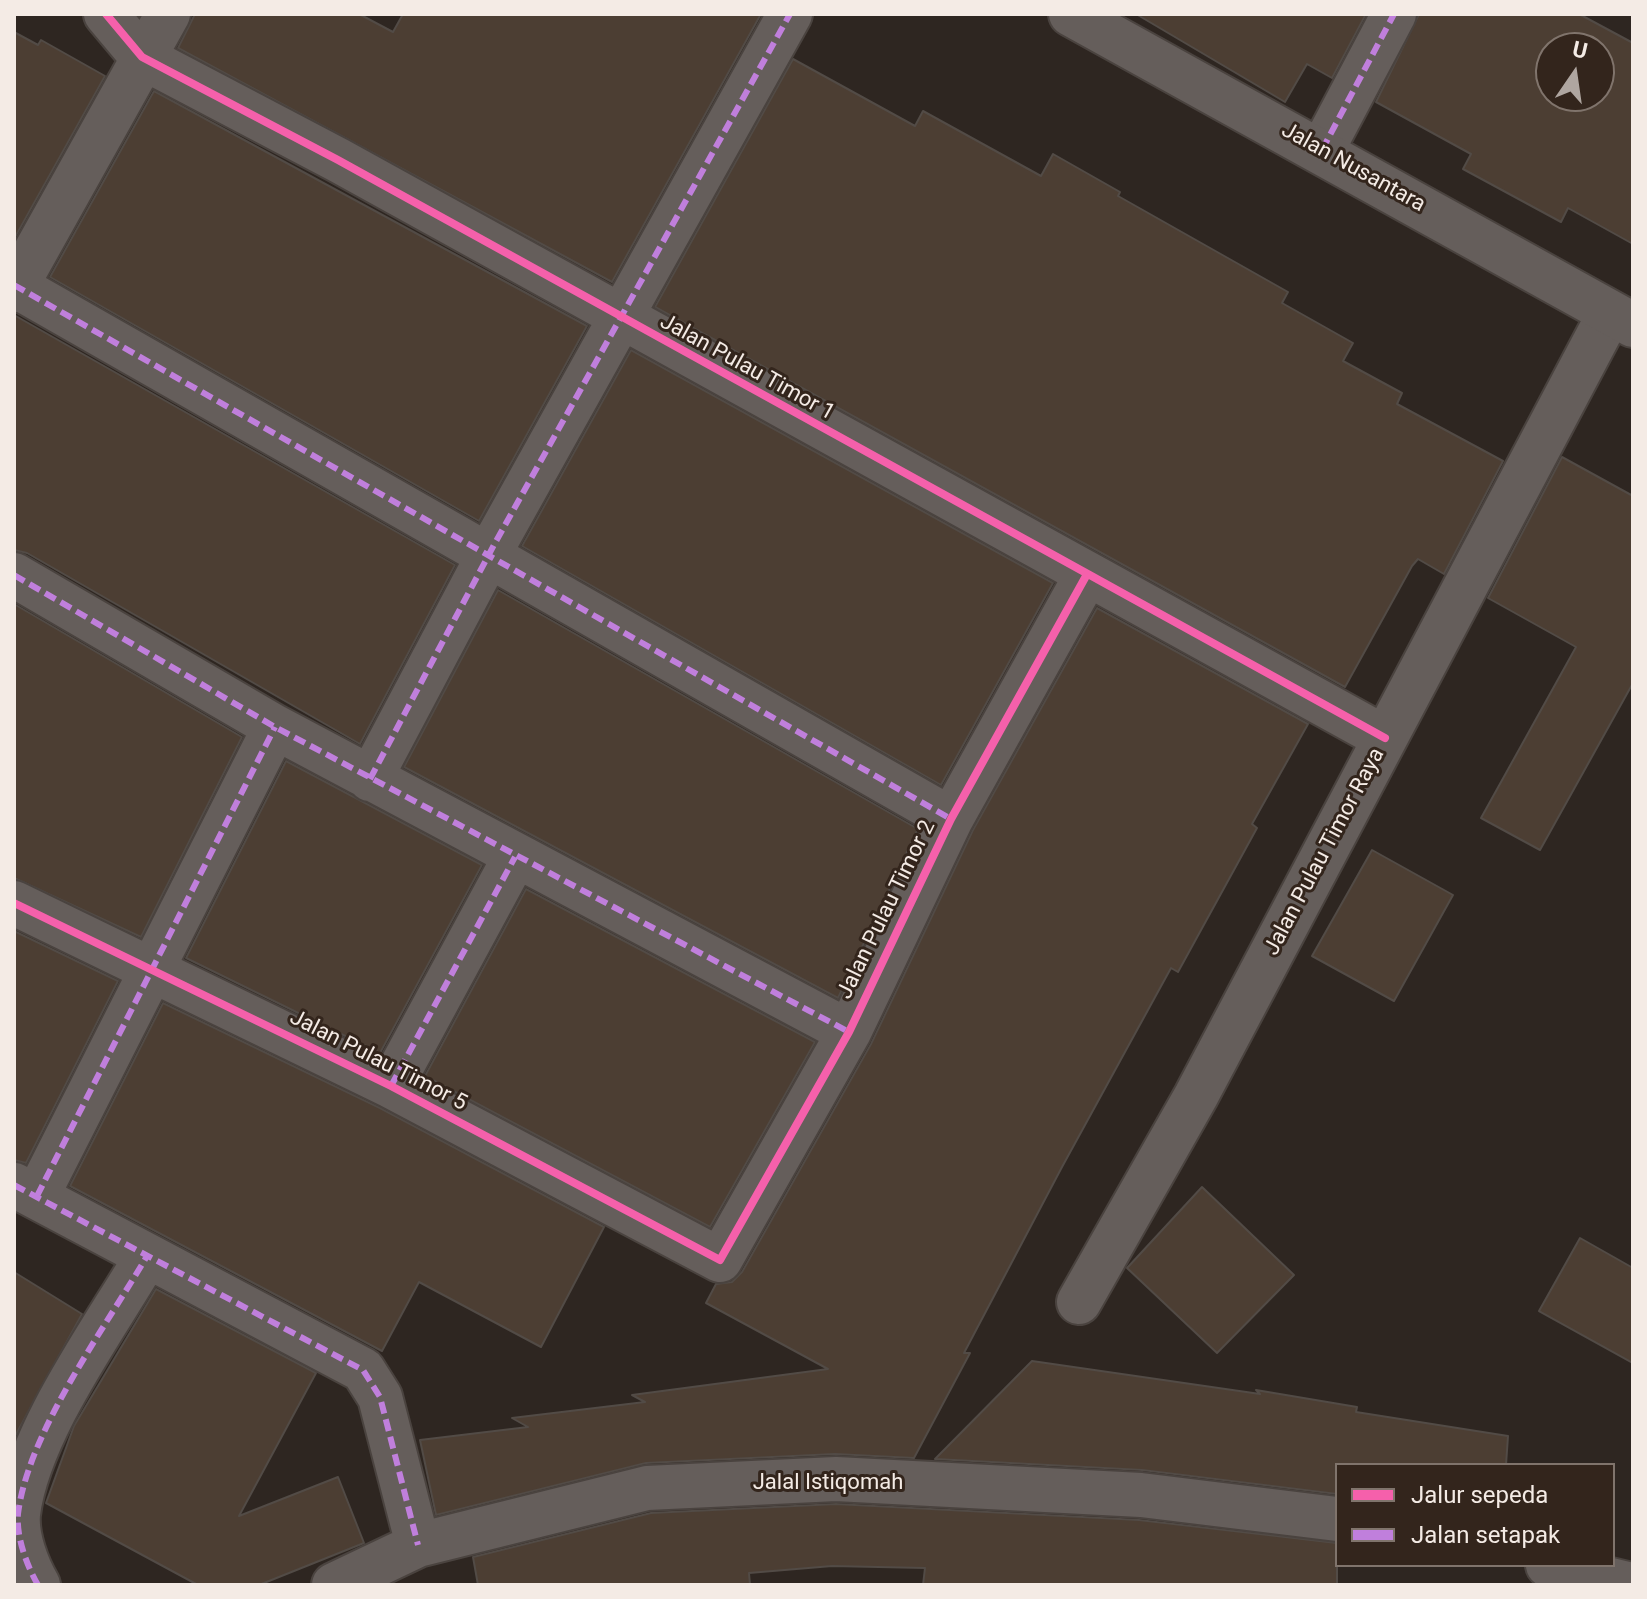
<!DOCTYPE html>
<style>
body{margin:0}
#map{position:relative;width:1647px;height:1599px;overflow:hidden;background:#2e2621;font-family:Roboto,sans-serif}
canvas{display:block}
.frame{position:absolute;inset:0;border:16px solid #f4ebe5;pointer-events:none}
.legend{position:absolute;left:1335px;top:1463px;width:280px;height:104px;box-sizing:border-box;background:#33251c;border:2px solid #80746c;margin:0;padding:10px 14px;list-style:none;font-size:24px;color:#f4ebe5}
.legend li{display:flex;align-items:center;gap:16px;height:40px}
.legend b{width:40px;border:2px solid #80746c}
.north{position:absolute;left:1535px;top:32px;width:80px;height:80px;box-sizing:border-box;background:#33251c;border:2px solid #80746c;border-radius:50%;rotate:13deg;font-size:22px;font-weight:700;line-height:32px;text-align:center;color:#f4ebe5}
.north::after{content:'';display:block;margin:auto;width:28px;height:36px;background:#afa6a0;clip-path:polygon(50% 0,100% 100%,50% 72%,0 100%)}
</style>
<div id="map">
<canvas width="1647" height="1599"></canvas>
<div class="frame"></div>
<ul class="legend">
<li><b style="height:10px;background:#f560ab"></b>Jalur sepeda</li>
<li><b style="height:10px;background:#c07fdc"></b>Jalan setapak</li>
</ul>
<div class="north">U</div>
</div>
<script>
const c = document.querySelector('canvas').getContext('2d');
c.lineJoin = 'round';
function fillPath(path, color) { c.fillStyle = color; c.fill(path, 'evenodd'); }
function stroke(path, color, width, dash) { c.strokeStyle = color; c.lineWidth = width; c.lineCap = dash ? 'butt' : 'round'; c.setLineDash(dash || []); c.stroke(path); }
function write(font, color, halo, rows, align = 'center') {
  c.font = font + ' Roboto,sans-serif'; c.lineWidth = 6; c.setLineDash([]); c.textBaseline = 'middle'; c.strokeStyle = halo; c.fillStyle = color; for (const [text, x, y, turn = 0] of rows) {
    c.save(); c.translate(x, y); c.rotate((+turn || 0) * Math.PI / 180); c.textAlign = isNaN(turn) ? turn : align; if (halo) c.strokeText(text, 0, 0); c.fillText(text, 0, 0); c.restore();
  }
}
const building = new Path2D(`
 M195 14H359L393 32 403 14H761L612 282 178 48Z
 M1136 14H1366L1332 78 1307 64 1285 102Z
 M1419 14H1579L1633 43V244L1568 208 1561 222 1463 169 1471 154 1376 102ZM1551 48H1599V96H1551Z
 M14 32 38 45 41 40 105 76 14 239Z
 M793 59 915 126 923 111 1041 176 1053 154 1120 192 1118 196 1288 292 1282 303 1353 343 1343 361 1402 393 1397 404 1503 461 1444 574 1418 559 1412 566 1345 687 655 307Z
 M154 91 587 326 479 521 50 277Z
 M14 315 455 565 360 744 27 553 14 550Z
 M631 350 1053 583 941 785 522 546Z
 M1562 457 1633 496V683L1540 850 1481 818 1576 647 1488 598Z
 M498 590 918 829 838 998 404 767Z
 M14 604 242 737 141 937 14 878Z
 M1097 608 1308 724 1252 824 1257 828 1178 972 1171 968 1062 1167 964 1353H970L914 1458 835 1454 646 1463 436 1515 420 1440 528 1427 512 1418 645 1402 632 1395 828 1369 706 1303 716 1284 732 1282 742 1272 871 1044 973 830Z
 M286 761 482 865 380 1053 186 958Z
 M1372 850 1453 895 1394 1001 1312 956Z
 M526 889 815 1042 710 1227 425 1076Z
 M14 931 118 981 26 1163 14 1160Z
 M163 1003 380 1108 604 1227 541 1347 419 1282 382 1351 70 1186Z
 M1202 1187 1294 1275 1217 1353 1127 1268Z
 M1580 1238 1633 1268V1363L1539 1311Z
 M14 1272 82 1314 14 1438Z
 M156 1289 316 1373 239 1516 338 1477 364 1543 259 1585H198L46 1503 74 1426Z
 M1032 1361 1260 1394 1256 1390 1357 1407 1356 1412 1508 1436 1506 1465H1337V1494L1142 1470 935 1459Z
 M836 1504 1139 1520 1337 1543V1585H923L925 1568 832 1566 749 1573 750 1585H478L473 1557 651 1513Z`);
fillPath(building, '#4c3e33');
stroke(building, '#524b46', 2);
const minor = new Path2D(`
 M106 14 142 57 338 160 1385 738
 M1322 150 1394 14
 M14 285 951 819
 M14 290 168 14
 M14 575 275 727 849 1032
 M370 779 495 543 790 14
 M14 903 391 1086 720 1260 849 1032 951 819 1086 576
 M391 1086 515 857
 M14 1185 363 1370 380 1397 418 1545
 M37 1196 275 727
 M1079 1302 1196 1096 1610 313
 M1548 1565 1631 1585
 M38 1585C27 1566 16 1537 18 1514 28 1432 105 1328 147 1256
 M334 1585 418 1545 647 1488 836 1479 1141 1495 1337 1519`);
const tertiary = new Path2D(`
 M1071 14 1633 325`);
stroke(minor, '#4a433f', 48);
stroke(tertiary, '#4a433f', 48);
stroke(minor, '#655e5b', 44);
stroke(tertiary, '#655e5b', 44);
stroke(new Path2D(`
 M1322 150 1394 14
 M14 285 951 819
 M14 575 275 727 849 1032
 M370 779 495 543 790 14
 M391 1086 515 857
 M14 1185 363 1370 380 1397 418 1545
 M37 1196 275 727
 M38 1585C27 1566 16 1537 18 1514 28 1432 105 1328 147 1256`), '#c07fdc', 6, [12, 6]);
stroke(new Path2D(`
 M106 14 142 57 338 160 1385 738
 M14 903 391 1086 720 1260 849 1032 951 819 1086 576`), '#f560ab', 8);
write('22px', '#f4ebe5', '#33251c', [
 ["Jalan Nusantara",1353,168,29],
 ["Jalan Pulau Timor 1",747,368,29],
 ["Jalan Pulau Timor Raya",1325,852,-62],
 ["Jalan Pulau Timor 2",887,910,-64],
 ["Jalan Pulau Timor 5",378,1061,27],
 ["Jalal Istiqomah",828,1483]
]);
</script>
